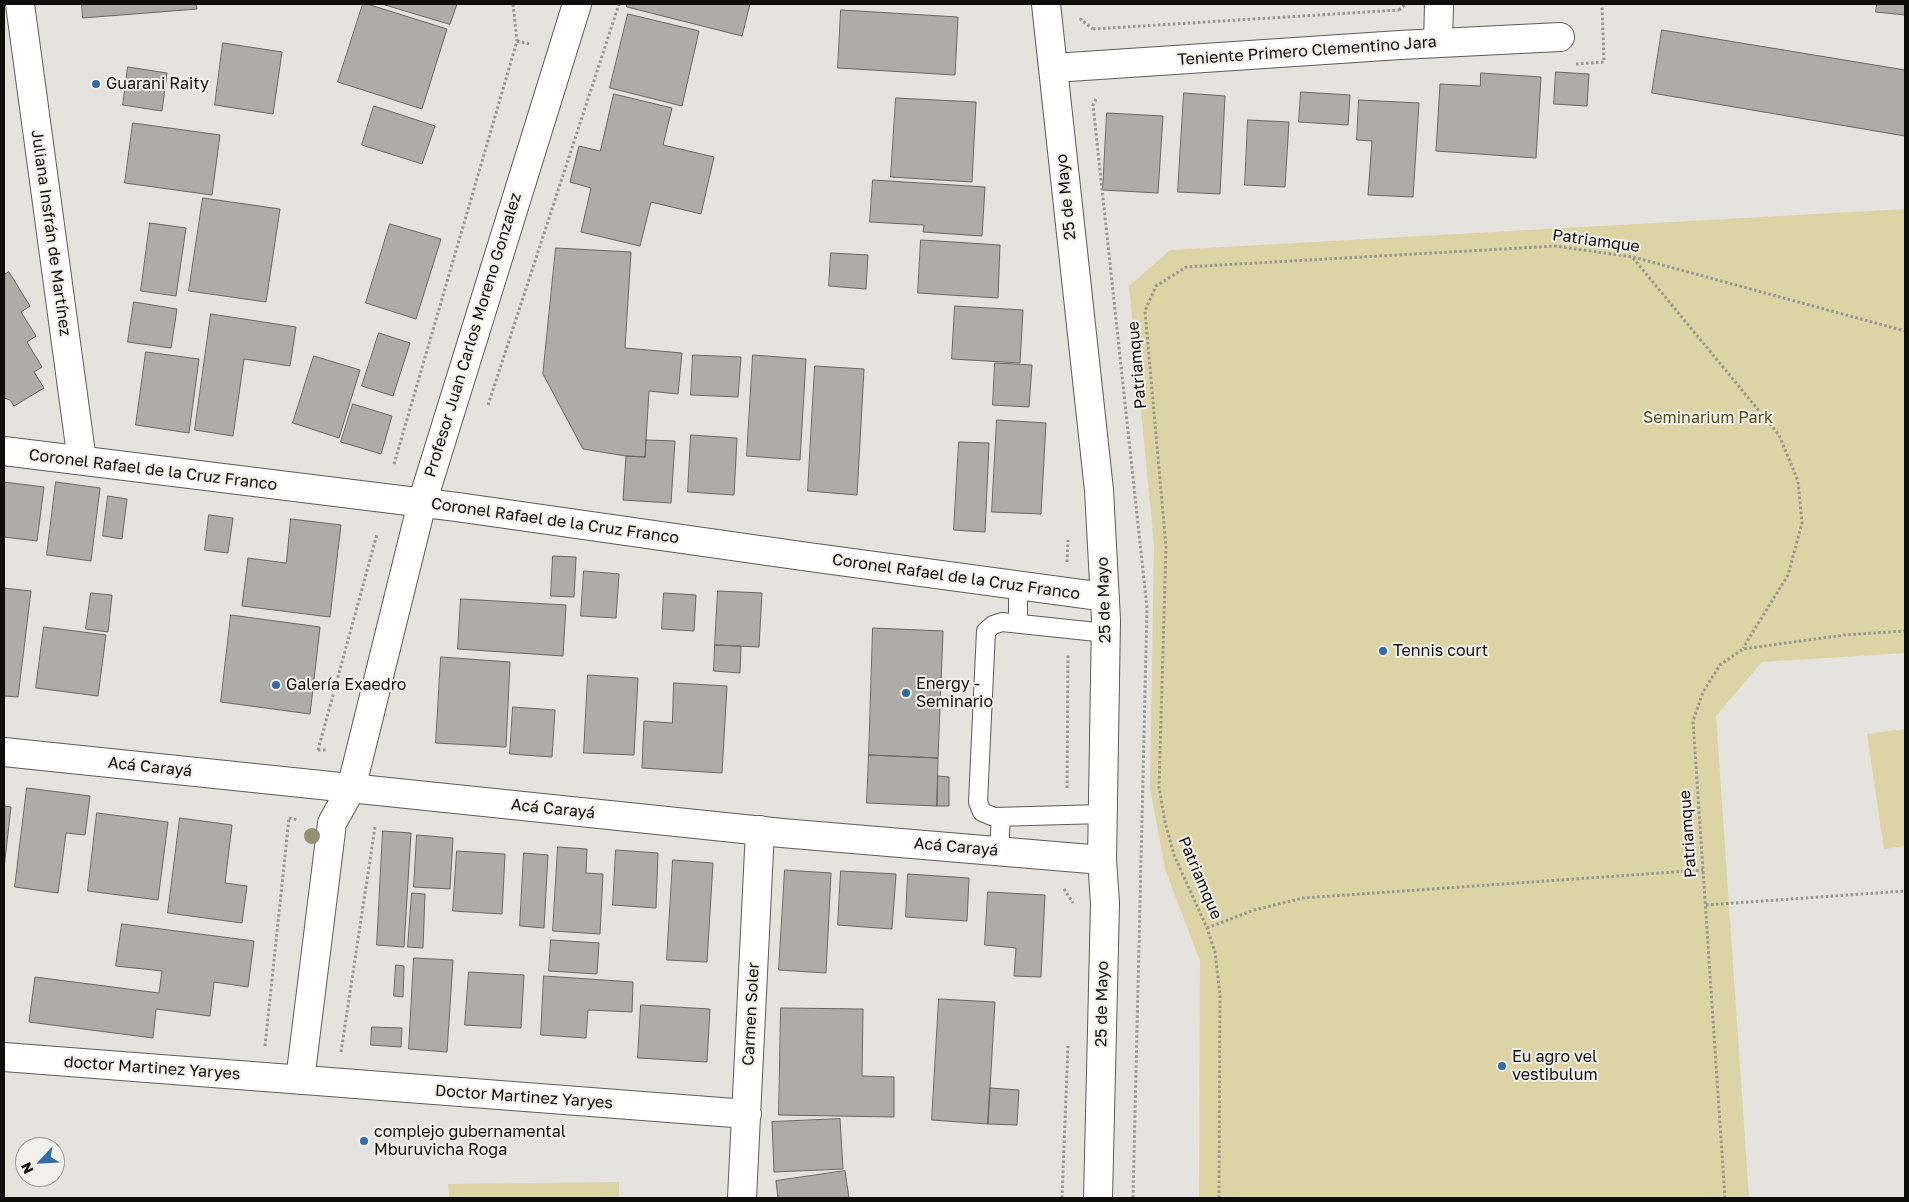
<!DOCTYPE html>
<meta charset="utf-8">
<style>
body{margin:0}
#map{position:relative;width:1909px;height:1202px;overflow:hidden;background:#e4e3de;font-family:"Golos Text",sans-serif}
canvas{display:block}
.frame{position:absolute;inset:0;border:5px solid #0d0d0b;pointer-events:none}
.north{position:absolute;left:15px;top:1137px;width:50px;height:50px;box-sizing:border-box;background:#f1f0eb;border:1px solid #969591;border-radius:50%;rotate:245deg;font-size:14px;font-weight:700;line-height:20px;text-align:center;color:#0d0d0b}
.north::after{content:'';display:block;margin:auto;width:18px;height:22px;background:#2f6da4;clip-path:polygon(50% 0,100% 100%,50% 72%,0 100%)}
</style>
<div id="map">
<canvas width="1909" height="1202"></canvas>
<div class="frame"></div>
<div class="north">N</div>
</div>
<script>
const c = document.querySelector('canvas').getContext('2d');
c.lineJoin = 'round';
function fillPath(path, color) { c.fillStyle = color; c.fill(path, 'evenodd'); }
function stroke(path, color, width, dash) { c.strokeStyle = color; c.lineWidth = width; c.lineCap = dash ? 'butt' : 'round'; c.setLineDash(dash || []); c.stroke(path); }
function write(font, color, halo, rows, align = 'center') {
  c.font = font + ' "Golos Text",sans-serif'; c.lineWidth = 4; c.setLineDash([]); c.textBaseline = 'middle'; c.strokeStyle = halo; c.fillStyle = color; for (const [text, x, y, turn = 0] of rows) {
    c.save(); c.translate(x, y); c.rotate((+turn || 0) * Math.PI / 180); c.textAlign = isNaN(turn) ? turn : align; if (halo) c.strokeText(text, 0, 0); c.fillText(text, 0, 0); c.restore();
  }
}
fillPath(new Path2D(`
 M1905 209V653L1762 662 1716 716 1749 1198H1199L1200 961 1165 869 1150 788 1154 544 1129 286 1170 250Z
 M1905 729V846L1884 849 1867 734Z
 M619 1182V1198H449L448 1184Z`), '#ddd4a6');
const building = new Path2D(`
 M82 4H196L197 9 83 18Z
 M363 4H367L447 29 422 109 338 82Z
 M382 4H457L450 24Z
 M627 4H750L742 36 627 7Z
 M1877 4H1905V15L1876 12Z
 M841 10 958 17 955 75 838 68Z
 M628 14 699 31 682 106 610 88Z
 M1662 30 1905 70V136L1652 93Z
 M223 43 282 52 273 114 215 105Z
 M128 67 167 73 162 111 123 105Z
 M1556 72 1589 74 1587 106 1554 104Z
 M1481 73 1541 77 1536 158 1436 151 1440 84 1480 86Z
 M1301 92 1350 95 1348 125 1299 122Z
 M1184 93 1225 96 1220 194 1178 192Z
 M614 94 672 108 663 145 714 157 701 214 651 202 640 246 581 232 591 188 570 182 579 146 600 151Z
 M896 98 976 102 972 182 891 177Z
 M1359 100 1419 103 1413 197 1368 195 1372 141 1357 140Z
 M374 106 435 126 422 164 362 145Z
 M1107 113 1163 116 1158 193 1103 190Z
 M1248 120 1289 122 1285 187 1245 185Z
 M133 123 220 135 212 195 125 183Z
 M873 180 985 187 982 236 923 232 924 225 870 222Z
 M203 198 280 209 266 302 189 291Z
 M150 223 186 228 176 296 141 291Z
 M390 224 441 239 416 319 366 303Z
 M921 240 1000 245 998 298 918 293Z
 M556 248 631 252 625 348 682 353 678 394 649 391 645 457 626 456 583 449 543 374Z
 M831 253 868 255 866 289 829 286Z
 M9 272 30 306 21 312 36 336 27 342 42 367 34 372 44 388 14 406 10 400 4 398V275Z
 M134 302 177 309 171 348 128 342Z
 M955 306 1023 310 1020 363 952 359Z
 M211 314 296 327 290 366 244 359 233 436 195 430Z
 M379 333 410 343 393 396 362 386Z
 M146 352 199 359 189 433 136 425Z
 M693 355 741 357 738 397 691 395Z
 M753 355 806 359 800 460 747 456Z
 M314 356 360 370 339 438 293 423Z
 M995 363 1032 365 1029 407 993 405Z
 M815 366 864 369 857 495 808 491Z
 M353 404 392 416 381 454 341 442Z
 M997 420 1046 423 1041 514 992 512Z
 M691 435 737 438 734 495 688 492Z
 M646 440 675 441 671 503 623 500 626 456 645 457Z
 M959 442 989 443 985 532 954 530Z
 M4 482 44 487 37 541 4 537Z
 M56 482 100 488 91 561 47 555Z
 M108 496 127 499 122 539 103 536Z
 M209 515 233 518 228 553 205 550Z
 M291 519 341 525 330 617 242 606 248 558 286 563Z
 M553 556 576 557 574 597 551 596Z
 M584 571 619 574 616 618 581 616Z
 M4 588 31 591 18 697 4 696Z
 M718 591 762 593 759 647 715 645Z
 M91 593 112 595 108 632 86 629Z
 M664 593 696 595 694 631 662 629Z
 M461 599 566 605 563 656 458 649Z
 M231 615 320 627 310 714 221 702Z
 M44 627 106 635 98 696 36 688Z
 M873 628 943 631 938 758 869 755Z
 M715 645 741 646 740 673 714 671Z
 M441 657 510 662 506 747 436 743Z
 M588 675 638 678 634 755 584 753Z
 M674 683 727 686 722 773 642 768 644 721 672 723Z
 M513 707 555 710 552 757 510 754Z
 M869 755 938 758 937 806 867 803Z
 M938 776 949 777V806H937Z
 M27 788 90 796 85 835 66 833 58 893 15 887Z
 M4 806 11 807 4 868Z
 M97 813 168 822 158 900 88 891Z
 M180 818 232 825 225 883 247 886 242 923 168 913Z
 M383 831 411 833 404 947 377 945Z
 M417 835 453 838 450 889 414 887Z
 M558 847 587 849 586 873 603 874 600 934 553 931Z
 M616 850 658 853 656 908 613 905Z
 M457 851 505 854 502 914 453 911Z
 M524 853 548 855 544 928 520 926Z
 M673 860 713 863 707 962 667 960Z
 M785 870 831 873 826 973 779 970Z
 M841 871 896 874 892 929 838 925Z
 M908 874 969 878 967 921 906 917Z
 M988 892 1045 895 1041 977 1014 976 1016 948 985 945Z
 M412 893 425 894 423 948 408 947Z
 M122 924 254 941 248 987 214 982 210 1016 156 1009 153 1038 29 1022 35 977 159 993 162 971 116 966Z
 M551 940 599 943 597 974 549 971Z
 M414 958 453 960 447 1052 409 1049Z
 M396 965 404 966 403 997 394 996Z
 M469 972 524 975 521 1028 465 1025Z
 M544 976 633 982 632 1012 588 1010 586 1038 541 1035Z
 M939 999 995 1002 988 1124 932 1120Z
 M641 1005 710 1009 707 1062 638 1058Z
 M781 1008 863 1009 862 1076 894 1077V1117L779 1115Z
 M372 1027 402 1028 401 1047 371 1045Z
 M990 1088 1019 1090 1017 1125 988 1124Z
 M840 1119 843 1169 774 1172 772 1122Z
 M845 1171 849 1198H778L776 1181Z`);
fillPath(building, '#adaca7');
stroke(building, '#676662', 1);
const lane = new Path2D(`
 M1018 623V585
 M1103 814 994 817 982 812 978 802 986 631 993 625 1002 622 1106 633
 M999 851 1001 817`);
const street = new Path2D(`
 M1438 43 1439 4
 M1054 68 1400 45 1560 37
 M4 1057 747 1114
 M300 1080 332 823 351 789 422 503 577 4
 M742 1198 760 830`);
const secondary = new Path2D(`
 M20 4 82 461
 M1046 4 1099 490 1106 620 1102 860 1105 903 1098 1198
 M4 451 457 507 809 557 1105 597
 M4 752 782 833 1102 860`);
stroke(lane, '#5c5b57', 20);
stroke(street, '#5c5b57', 30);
stroke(secondary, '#5c5b57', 30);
stroke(new Path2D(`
 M1399 10 1406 4
 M1081 18V20L1093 29
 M1093 29 1399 10
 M517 41 530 44
 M1576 64 1604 62 1602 4
 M1096 99 1093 105 1147 608 1133 1198
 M1633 258 1779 435 1798 481 1802 523 1788 575 1743 648
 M488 405 619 4
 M394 464 517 41 513 4
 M1067 562 1068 540
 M318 750 377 534
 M318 750H328
 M1067 788 1068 655
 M289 818 298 820
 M1064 889 1073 903
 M1706 905 1905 891
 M1207 928 1254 910 1303 898 1703 870
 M265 1046 289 818
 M341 1052 375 827
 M1062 1198 1068 1046
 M1219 1198 1220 995 1215 952 1207 928 1174 855 1165 822 1159 787 1166 547 1145 311 1156 286 1186 267 1555 246 1633 257 1905 331
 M1725 1198 1693 721 1703 692 1720 665 1743 649 1844 635 1905 631`), '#979692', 3, [2.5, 2.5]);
stroke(lane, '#fff', 18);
stroke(street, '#fff', 28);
stroke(secondary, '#fff', 28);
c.fillStyle = '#969073';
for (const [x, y] of [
 [312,836]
]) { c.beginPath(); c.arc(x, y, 8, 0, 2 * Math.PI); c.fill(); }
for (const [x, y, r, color] of [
 [96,84,5,"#2f6da4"],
 [1383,651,5,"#2f6da4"],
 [276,685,5,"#2f6da4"],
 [906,693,5,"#2f6da4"],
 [1502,1066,5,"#2f6da4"],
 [364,1141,5,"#2f6da4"]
]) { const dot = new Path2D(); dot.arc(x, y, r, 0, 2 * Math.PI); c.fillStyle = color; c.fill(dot); stroke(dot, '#f1f0eb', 2); }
write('16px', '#0d0d0b', '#f1f0eb', [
 ["Teniente Primero Clementino Jara",1307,51,-4],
 ["25 de Mayo",1066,197,-96],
 ["Juliana Insfrán de Martínez",51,233,82],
 ["Patriamque",1596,241,8],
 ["Profesor Juan Carlos Moreno Gonzalez",473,335,-73],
 ["Patriamque",1137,365,-95],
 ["Coronel Rafael de la Cruz Franco",153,470,7],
 ["Coronel Rafael de la Cruz Franco",555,521,8],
 ["Coronel Rafael de la Cruz Franco",956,577,8],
 ["25 de Mayo",1104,600,-92],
 ["Acá Carayá",150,767,6],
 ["Acá Carayá",553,809,6],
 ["Patriamque",1688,834,-94],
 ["Acá Carayá",956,847,5],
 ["Patriamque",1200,878,67],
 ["25 de Mayo",1102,1004,-89],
 ["Carmen Soler",751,1014,-87],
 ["doctor Martinez Yaryes",152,1068,4],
 ["Doctor Martinez Yaryes",524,1097,4]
]);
write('16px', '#0d0d0b', '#f1f0eb', [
 ["Guarani Raity",106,84],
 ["Tennis court",1393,651],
 ["Energy -",916,684],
 ["Seminario",916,702],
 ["Galería Exaedro",286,685],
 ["Eu agro vel",1512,1057],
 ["vestibulum",1512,1075],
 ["complejo gubernamental",374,1132],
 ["Mburuvicha Roga",374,1150]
], 'left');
write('16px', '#574d1b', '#f1f0eb', [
 ["Seminarium Park",1708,418]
]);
</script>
